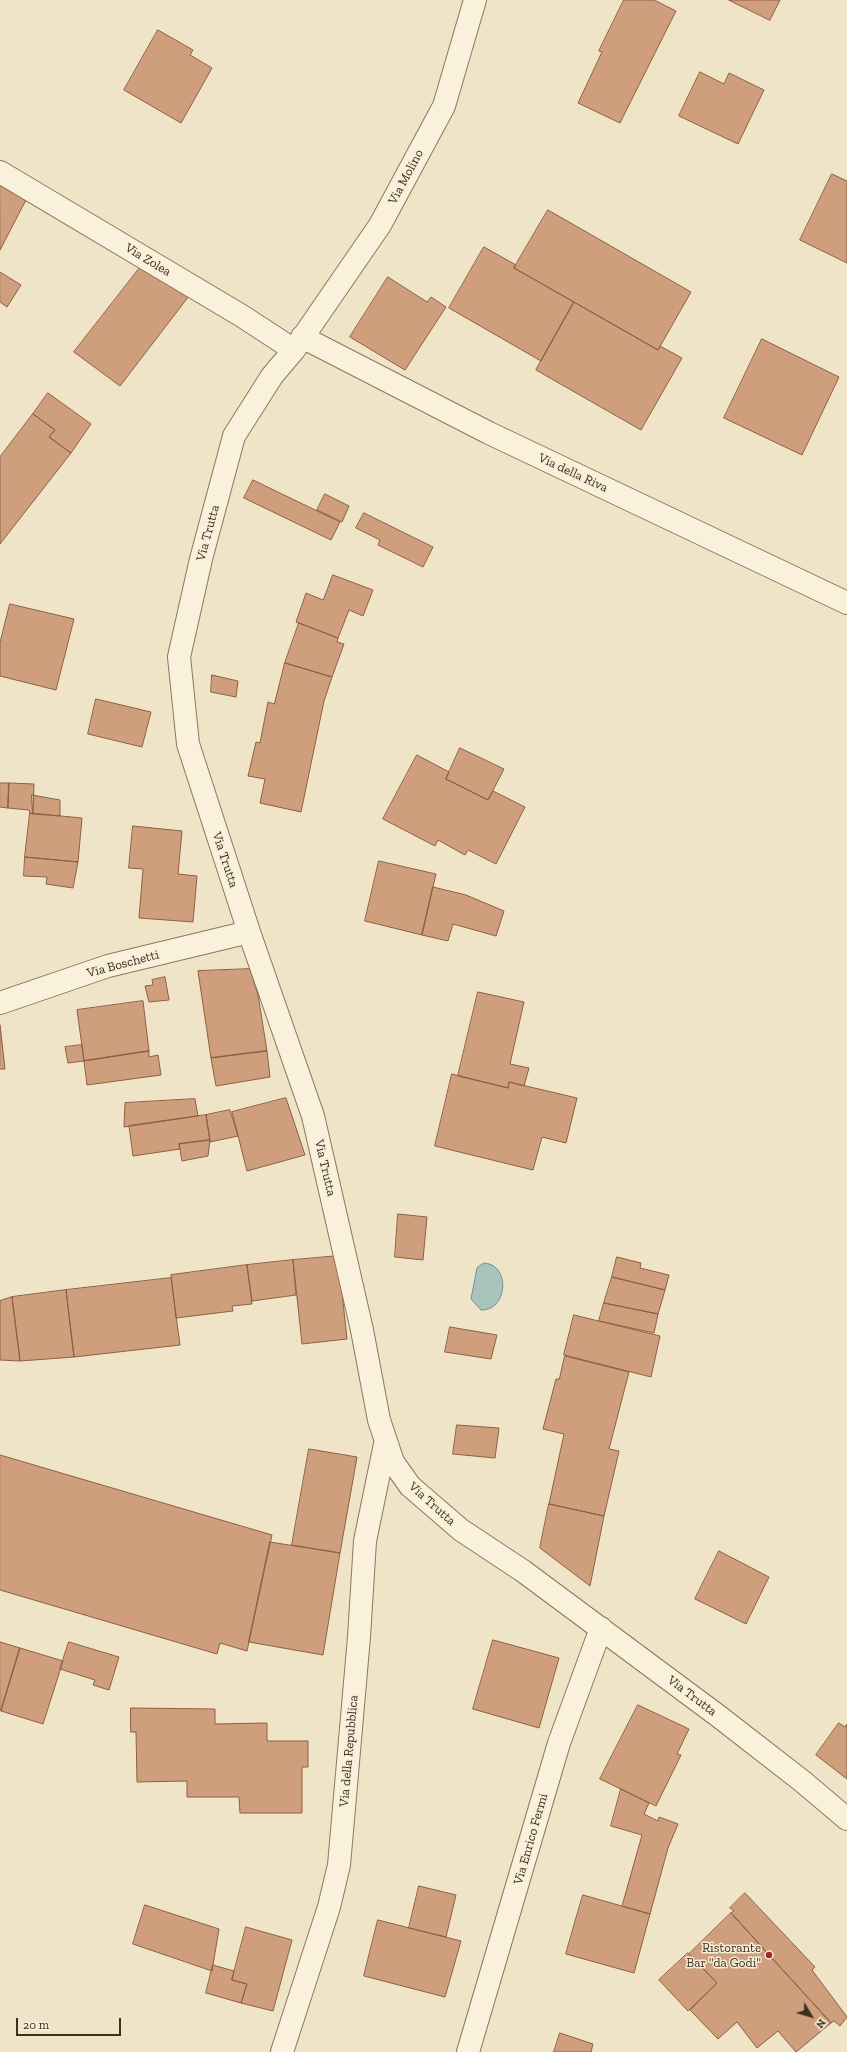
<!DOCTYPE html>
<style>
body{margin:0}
#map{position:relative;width:847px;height:2052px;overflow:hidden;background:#f0e4c8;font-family:"Zilla Slab",serif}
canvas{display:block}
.north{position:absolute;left:791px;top:1996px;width:40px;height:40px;-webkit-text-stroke:3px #f7eed8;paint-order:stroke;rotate:128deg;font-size:11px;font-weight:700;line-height:16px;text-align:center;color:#3d2e20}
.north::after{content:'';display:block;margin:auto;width:14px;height:18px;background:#3d2e20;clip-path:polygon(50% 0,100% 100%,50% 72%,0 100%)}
.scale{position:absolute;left:16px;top:2018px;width:105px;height:18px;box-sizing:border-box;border:2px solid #3d2e20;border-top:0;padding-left:5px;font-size:12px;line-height:14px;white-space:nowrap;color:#3d2e20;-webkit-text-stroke:3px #f7eed8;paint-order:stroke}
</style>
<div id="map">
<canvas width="847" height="2052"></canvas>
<div class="north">N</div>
<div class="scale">20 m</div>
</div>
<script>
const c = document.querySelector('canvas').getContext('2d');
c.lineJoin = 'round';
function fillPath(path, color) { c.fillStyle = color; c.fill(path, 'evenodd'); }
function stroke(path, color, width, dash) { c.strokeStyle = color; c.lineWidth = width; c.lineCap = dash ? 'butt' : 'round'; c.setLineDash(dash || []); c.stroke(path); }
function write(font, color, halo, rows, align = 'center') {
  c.font = font + ' "Zilla Slab",serif'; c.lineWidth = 3; c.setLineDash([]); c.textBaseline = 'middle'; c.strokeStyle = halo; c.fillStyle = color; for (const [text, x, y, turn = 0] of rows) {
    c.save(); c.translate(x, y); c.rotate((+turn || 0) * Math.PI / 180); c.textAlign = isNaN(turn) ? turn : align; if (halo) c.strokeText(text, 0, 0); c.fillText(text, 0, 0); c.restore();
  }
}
const water = new Path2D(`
 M484 1263C511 1264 508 1311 481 1310L471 1299 477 1268Z`);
fillPath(water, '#a9c4bc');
stroke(water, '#6f938a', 1);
const building = new Path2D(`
 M624 0H654L676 11 620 123 578 103 602 52 599 51Z
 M729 0H780L770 20Z
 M158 30 193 50 190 55 212 68 181 123 124 90Z
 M700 72 724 84 729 73 764 90 738 144 679 116Z
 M832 174 847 181V263L800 240Z
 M0 185 26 200 0 250Z
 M548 210 691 292 658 350 514 268Z
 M484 247 516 265 514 268 574 302 541 361 449 308Z
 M142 265 189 296 120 386 74 352Z
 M0 272 21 285 7 307 0 302Z
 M388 277 427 302 431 297 446 307 405 370 350 337Z
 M574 302 658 350 660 346 682 358 641 430 536 370Z
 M762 339 839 377 802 455 724 418Z
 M48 393 91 424 71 453 49 437 55 430 33 414Z
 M33 414 55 430 49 437 71 453 0 544V457Z
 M253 480 340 522 331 540 244 498Z
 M325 494 349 506 342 522 317 510Z
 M364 513 433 547 423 567 378 545 380 540 356 528Z
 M333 575 373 590 363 616 349 610 338 638 296 622 306 593 323 600Z
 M10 604 74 619 56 690 0 676V643Z
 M299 623 338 638 337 642 344 644 332 677 285 663Z
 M285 663 332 677 324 701 301 812 260 803 265 779 248 776 256 742 260 743 268 702 274 704Z
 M212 675 238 681 236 697 211 692Z
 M96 699 151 712 142 747 88 734Z
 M460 748 504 769 488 800 446 779Z
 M417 755 449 772 446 779 488 800 493 791 525 807 496 864 468 850 465 855 438 840 435 846 383 819Z
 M0 783H9L8 808 0 807Z
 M9 783 34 784 33 814 30 813 29 810 8 808Z
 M32 795 60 800V816L33 814Z
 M30 813 82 818 78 862 25 857Z
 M133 826 182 831 178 874 197 876 193 922 139 918 143 869 129 868Z
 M25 857 78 862 73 888 46 884 47 877 24 876Z
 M379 861 436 874 422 935 365 921Z
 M433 887 466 895 504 911 496 936 453 924 448 941 422 935Z
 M250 969 258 995 267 1051 211 1058 198 971Z
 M165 977 169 1000 149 1002 145 986 153 985 152 980Z
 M478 992 524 1002 510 1064 529 1068 524 1086 509 1082 508 1088 458 1076Z
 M143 1001 149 1051 84 1061 77 1010Z
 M0 1025 5 1069H0Z
 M82 1045 84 1061 68 1063 65 1047Z
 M149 1051V1057L158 1055 161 1075 87 1085 84 1061Z
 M267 1051 270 1077 216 1086 211 1058Z
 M452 1074 508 1088 509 1082 577 1098 566 1143 542 1137 533 1170 435 1146Z
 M286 1098 305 1155 247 1171 232 1112Z
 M195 1099 198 1116 124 1127 125 1103Z
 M230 1110 238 1136 210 1142 206 1115Z
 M206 1115 210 1140 179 1144 180 1149 133 1156 129 1126Z
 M210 1140 208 1156 182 1161 179 1144Z
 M398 1214 427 1217 423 1260 395 1257Z
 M338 1256 347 1339 302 1344 293 1260Z
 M617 1257 641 1263 640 1268 669 1275 665 1290 612 1277Z
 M293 1260 296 1295 252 1301 247 1265Z
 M247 1265 252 1304 232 1306 233 1311 176 1318 171 1275Z
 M612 1277 665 1290 658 1314 604 1303Z
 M171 1278 180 1345 74 1357 66 1290Z
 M66 1290 74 1357 20 1361 12 1297Z
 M12 1297 20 1361 0 1360V1301Z
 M604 1303 658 1314 654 1333 599 1321Z
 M574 1315 660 1336 651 1377 564 1355Z
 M450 1327 497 1335 491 1359 445 1352Z
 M565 1356 629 1372 609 1449 619 1451 604 1516 549 1504 564 1434 543 1429 556 1379H559Z
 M457 1425 499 1428 495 1458 453 1454Z
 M309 1449 357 1457 340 1553 292 1545Z
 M0 1455 272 1535 247 1651 220 1643 217 1654 0 1590Z
 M549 1504 604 1516 590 1586 540 1548Z
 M270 1542 340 1553 323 1655 249 1642Z
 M719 1551 769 1577 746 1624 695 1599Z
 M493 1640 559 1658 539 1728 473 1709Z
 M0 1642 20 1648 1 1711 0 1710Z
 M69 1642 119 1657 109 1690 93 1685 95 1680 60 1669Z
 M20 1648 63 1661 43 1724 1 1711Z
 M638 1705 689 1729 677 1754 681 1755 656 1806 600 1779Z
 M131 1708 215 1709V1724L267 1723V1741H308V1767H302V1813H240L239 1797H187V1781L137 1782 136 1732H131Z
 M839 1723 845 1727 847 1724V1779L816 1755Z
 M621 1789 649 1803 644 1814 658 1821 659 1817 678 1824 668 1848 650 1914 622 1906 642 1835 611 1826Z
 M419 1886 456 1895 446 1937 409 1928Z
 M745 1893 815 1967 812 1970 847 2017 840 2026 834 2021 831 2023 731 1913 734 1911 730 1908Z
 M583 1895 650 1914 634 1973 566 1954Z
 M145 1905 219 1929 212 1971 133 1944Z
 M731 1913 831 2023 796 2052 778 2031 757 2048 737 2022 718 2039 690 2010 717 1983 689 1954Z
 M378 1920 461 1941 445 1997 364 1976Z
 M246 1927 292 1940 273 2011 241 2003 247 1984 232 1980Z
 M688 1953 717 1983 688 2011 659 1980Z
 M213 1965 234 1971 232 1980 247 1984 241 2003 206 1993Z
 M560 2033 593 2044 591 2052H554Z`);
fillPath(building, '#cf9f7d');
stroke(building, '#8d5f41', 1);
const street = new Path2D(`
 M475 0 444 106 380 225 294 350 272 376 234 436 201 559 179 657 188 744 249 932 313 1116 362 1330 379 1420 393 1462 410 1486 461 1530 523 1571 717 1715 802 1781 847 1819
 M0 172 242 316 294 350
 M302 337 489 433 847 603
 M0 1003 108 966 249 932
 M282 2052 329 1907 339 1865 359 1637 365 1541 385 1444
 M468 2052 559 1743 601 1628`);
stroke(street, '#8d765c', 24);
stroke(street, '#faf1dc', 22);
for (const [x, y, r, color] of [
 [769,1955,4,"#9e2a2b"]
]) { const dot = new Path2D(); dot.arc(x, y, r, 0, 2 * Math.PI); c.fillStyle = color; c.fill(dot); stroke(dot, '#f7eed8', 1.5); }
write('13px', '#3d2e20', '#f7eed8', [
 ["Via Molino",406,177,-62],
 ["Via Zolea",148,260,31],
 ["Via della Riva",573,473,25],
 ["Via Trutta",208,533,-75],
 ["Via Trutta",225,860,72],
 ["Via Boschetti",123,964,-15],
 ["Via Trutta",325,1168,77],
 ["Via Trutta",432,1504,42],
 ["Via Trutta",692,1696,37],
 ["Via della Repubblica",349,1751,-85],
 ["Via Enrico Fermi",531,1839,-74]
]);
write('13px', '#3d2e20', '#f7eed8', [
 ["Ristorante",761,1948],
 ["Bar \"da Godi\"",761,1963]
], 'right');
</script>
